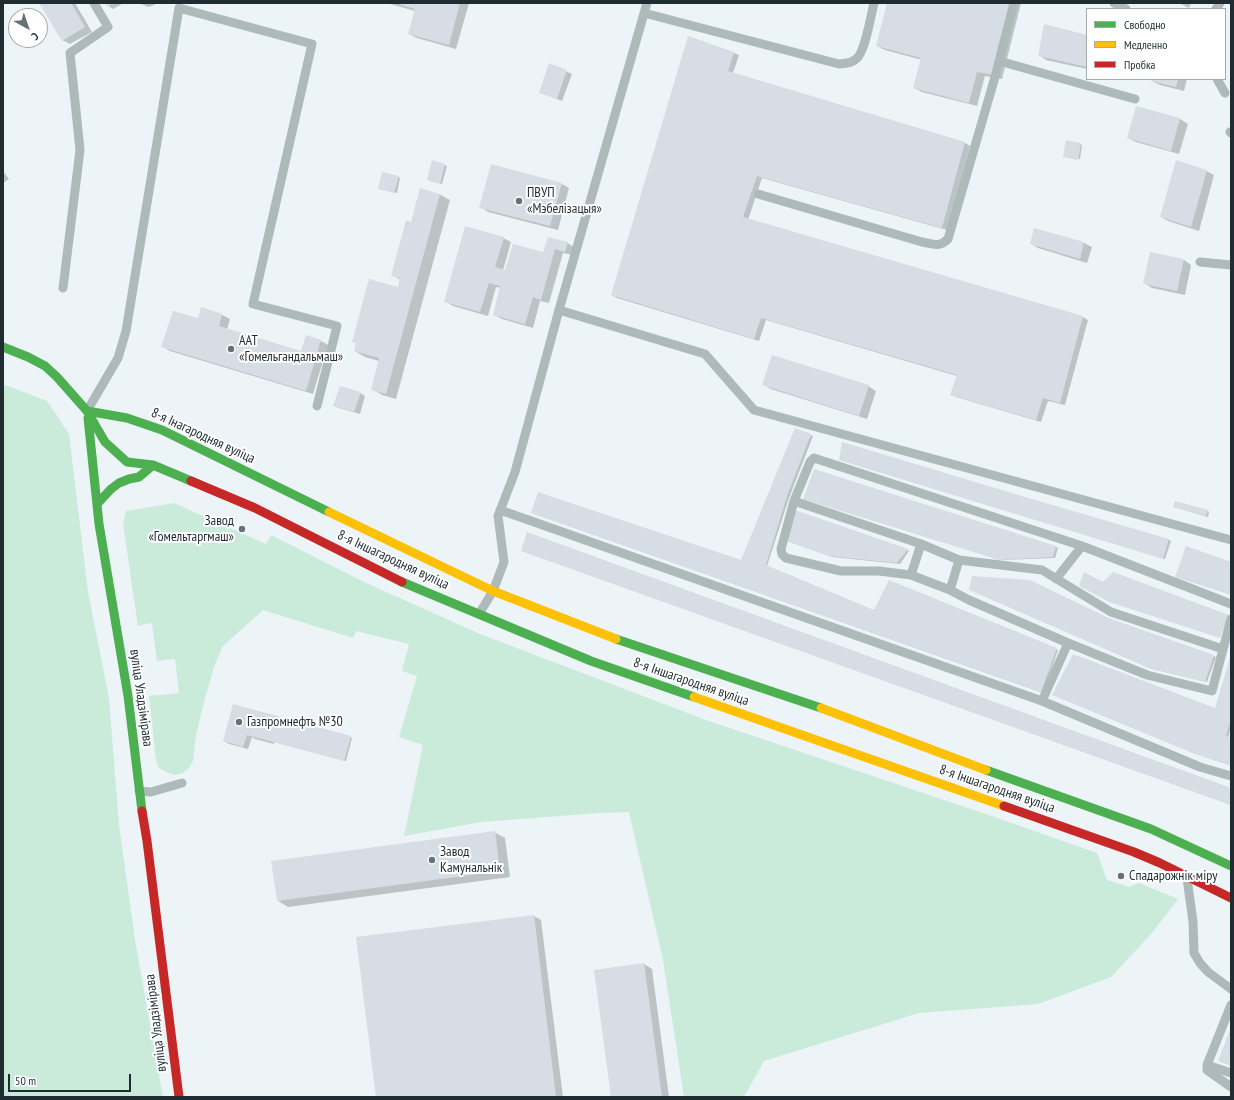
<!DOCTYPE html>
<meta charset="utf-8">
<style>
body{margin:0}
#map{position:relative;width:1234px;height:1100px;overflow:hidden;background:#ecf4f7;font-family:"PT Sans Narrow",sans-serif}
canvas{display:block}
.frame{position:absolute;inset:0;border:4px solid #1f2c31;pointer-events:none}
.legend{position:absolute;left:1086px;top:8px;width:140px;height:72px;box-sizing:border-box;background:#fff;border:1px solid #a5abad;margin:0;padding:5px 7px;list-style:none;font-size:12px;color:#1f2c31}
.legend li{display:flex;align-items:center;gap:8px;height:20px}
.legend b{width:20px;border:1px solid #a5abad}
.north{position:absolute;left:8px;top:8px;width:40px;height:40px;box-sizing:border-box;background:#fff;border:1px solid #a5abad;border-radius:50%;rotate:140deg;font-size:11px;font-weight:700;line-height:16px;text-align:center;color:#1f2c31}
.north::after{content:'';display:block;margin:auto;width:14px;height:18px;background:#677276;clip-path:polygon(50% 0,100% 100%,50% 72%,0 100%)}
.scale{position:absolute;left:8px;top:1074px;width:123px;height:18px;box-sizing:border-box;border:2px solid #1f2c31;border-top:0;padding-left:5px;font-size:12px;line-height:14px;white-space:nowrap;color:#1f2c31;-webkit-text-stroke:3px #fff;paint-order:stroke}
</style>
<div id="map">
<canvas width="1234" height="1100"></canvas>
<div class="frame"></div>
<ul class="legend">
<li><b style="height:5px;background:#4caf50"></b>Свободно</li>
<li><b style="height:5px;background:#ffc107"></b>Медленно</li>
<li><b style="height:5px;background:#c62828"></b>Пробка</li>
</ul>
<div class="north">С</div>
<div class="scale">50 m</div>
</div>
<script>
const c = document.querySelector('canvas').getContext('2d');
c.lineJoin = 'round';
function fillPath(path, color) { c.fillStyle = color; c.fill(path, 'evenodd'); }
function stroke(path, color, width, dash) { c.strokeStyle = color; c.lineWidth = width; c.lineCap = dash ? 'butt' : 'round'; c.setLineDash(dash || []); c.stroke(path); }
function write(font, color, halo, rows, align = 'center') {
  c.font = font + ' "PT Sans Narrow",sans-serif'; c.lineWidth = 4; c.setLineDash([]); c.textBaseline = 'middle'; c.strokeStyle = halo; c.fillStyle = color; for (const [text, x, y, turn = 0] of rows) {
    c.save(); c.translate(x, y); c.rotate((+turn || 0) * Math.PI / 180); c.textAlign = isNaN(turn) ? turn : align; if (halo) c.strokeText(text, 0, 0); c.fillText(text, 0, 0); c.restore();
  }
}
fillPath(new Path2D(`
 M3 384 47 401 69 434 88 592 109 698 119 825 135 940 163 1097H3Z
 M174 503 266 544 271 535 364 582 480 634 706 720 986 814 1097 853 1107 880 1129 887 1139 883 1178 899 1152 933 1111 977 1038 1004 919 1013 764 1061 744 1097H684L663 960 629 812 599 813 482 822 404 836 423 745 399 737 417 676 402 671 409 644 356 631 353 638 263 610 223 646 214 667 204 702 196 735 193 761 189 768 183 773 174 775 166 772 159 768 156 760 149 696 179 693 175 659 157 661 152 623 138 626 123 524 126 511Z`), '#caebd9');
fillPath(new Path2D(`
 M41 3H75L92 32 70 44 62 40Z
 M106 3H122V4L113 9 108 6Z
 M139 3H157L152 6 148 7Z
 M387 3H469L456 49 417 38 409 34 415 11Z
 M888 3H1021L1002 79 985 76 977 106 922 92 914 88 922 60 885 50 877 46Z
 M1179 3H1191L1189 8Z
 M1087 36V69L1046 60 1039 55Z
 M689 38 734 53 739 55 733 73 965 143 970 146 947 230 762 178 748 220 1083 317 1088 320 1065 405 1048 401 1041 422 956 397 951 395 957 376 766 320 759 341 617 298 612 295Z
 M550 65 572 74 562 101 540 92Z
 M1153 79H1187L1184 91 1160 85 1152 81Z
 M1137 107 1180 119 1188 124 1179 154 1136 142 1128 138Z
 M1080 144 1082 145 1080 159 1065 156Z
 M445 165 447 166 442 184 430 181Z
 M3 171 9 179 3 183Z
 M1206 171 1214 175 1199 231 1168 221 1161 217Z
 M398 177 400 178 397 193 381 189Z
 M562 184 569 188 558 230 488 212 481 207Z
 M439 194 450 200 396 399 382 395 372 389 379 361 365 357 355 351 357 344 353 341 399 288 401 280 392 275 412 223Z
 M1035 229 1084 243 1092 247 1087 263 1038 248 1031 243Z
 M503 238 511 242 503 270 505 271 544 254 548 238 568 243 575 248 573 255 563 253 549 303 540 301 533 328 502 319 494 315 501 288 496 287 488 316 453 306 445 301Z
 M1184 260 1191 265 1185 295 1152 288 1144 283Z
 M202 308 222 315 230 319 227 330 302 352 321 341 328 345 313 394 170 351 163 347 198 319Z
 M764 385 868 386 876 391 867 419 771 389Z
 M360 393 365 396 360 414 339 408 335 406Z
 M811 435 813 436 789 498 767 566 875 611 1056 649 1058 650 1043 693 535 514 741 561Z
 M840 460 1169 540 1171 541 1165 559Z
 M807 500 1056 547 1058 548 1055 558 1002 560Z
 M1174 507 1207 511 1209 512 1208 517Z
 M790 542 907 550 909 551 900 564 832 557Z
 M524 551 1231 789V805L1223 802Z
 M972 590 1110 619 1216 657 1207 682 1152 669Z
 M1231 656V726L1228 738 1231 739V765L1216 709Z
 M234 706 350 737 352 738 346 761 274 742V744L255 739 252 737 248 749 229 744 224 741Z
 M494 832 505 838 510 877 288 907 278 901Z
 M534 916 541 920 563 1097H377Z
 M644 964 652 969 669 1097H612Z`), '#0003');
fillPath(new Path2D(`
 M39 3H71L85 27 62 41Z
 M105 3H113L107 7Z
 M395 3H460L449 45 408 34 415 9Z
 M887 3H1013L994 75 977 72 969 103 913 88 921 58 876 46Z
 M1044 24 1087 35V67L1038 56Z
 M688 36 734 52 728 71 965 142 942 228 757 176 743 217 1083 316 1060 403 1043 398 1036 420 950 395 957 375 761 318 754 339 611 295Z
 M549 63 567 70 557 99 539 93Z
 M1152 79H1178L1176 87 1151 81Z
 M1136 106 1180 118 1171 151 1127 138Z
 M1066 140 1081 143 1078 160 1063 157Z
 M432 160 445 164 440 184 427 180Z
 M1176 160 1207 170 1191 227 1160 217Z
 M491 164 562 183 550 226 479 208Z
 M382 172 399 176 394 193 378 189Z
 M420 188 440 194 386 394 371 390 379 358 354 351 356 343 352 342 369 279 398 287 400 278 391 276 406 220 411 222Z
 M465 226 504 237 495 267 505 270 513 244 543 252 548 237 568 242 565 252 555 249 541 300 533 297 525 324 493 315 500 286 489 283 480 312 444 302Z
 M1034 228 1084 242 1080 259 1030 244Z
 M1150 252 1184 259 1177 291 1143 284Z
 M201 307 222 314 219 326 301 351 306 335 321 340 306 391 161 347 173 311 198 318Z
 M772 355 869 385 859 416 762 385Z
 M340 386 361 392 354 412 333 406Z
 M795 428 811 434 787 496 766 565 874 610 889 580 1057 648 1041 692 531 513 538 492 741 560Z
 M842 442 1025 497 1169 539 1163 559 839 460Z
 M814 469 1056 546 1053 557 999 560 803 499Z
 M1175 501 1208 510 1206 516 1173 507Z
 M795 510 908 549 897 563 829 556 786 541Z
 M527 532 1231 788V805L521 551Z
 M1186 546 1231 562V595L1175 577Z
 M1084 572 1103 582 1113 572 1229 615 1220 638 1109 602 1079 586Z
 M972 576 1030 580 1111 619 1214 655 1205 682 1149 668 969 590Z
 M1073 654 1215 708 1231 654V719L1226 736 1231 738V766L1195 754 1052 695Z
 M233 704 351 736 344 761 247 735 243 747 223 741Z
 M495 831 500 871 277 901 271 861Z
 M534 915 556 1097H376L356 937Z
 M644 963 662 1097H611L594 970Z
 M1231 1027V1066L1218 1061Z`), '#d6dde4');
stroke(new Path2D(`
 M1114 3 1126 9
 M1216 9 1220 3
 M644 13 839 64C845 63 851 64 856 59 865 53 871 15 874 3
 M999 61 1135 99
 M1217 79 1225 93
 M1230 132 1231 133
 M758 194 922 242C933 244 939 248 948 239L995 77 1014 3
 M1200 262 1231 265
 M63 288 80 150 70 53 108 27 94 3
 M559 310 705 354 754 410 1231 540
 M87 411 118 358 126 331 179 8 312 44 253 304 337 326 317 406
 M794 501 921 544 959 560 1042 570 1111 612 1223 649
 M500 510 1042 701 1200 767 1231 776
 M911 575 921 544
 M1056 579 1082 546
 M950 590 959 560
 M1231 604 1082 546 814 458 810 462 794 501 781 549 782 554 786 558 841 571H879L911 575 950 590 969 600 1068 643 1147 675 1212 691 1231 619
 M479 614 493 591 504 562 498 516 515 472 559 310 647 3
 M1042 701 1068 643
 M139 791 151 792 182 783
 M1187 878 1193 922 1194 953 1200 963 1208 972 1231 989
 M1231 1005 1207 1065V1070L1231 1087
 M1207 1065 1231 1073`), '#aeb9ba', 9);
stroke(new Path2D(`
 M3 347 28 357 45 366 57 377 87 411 105 442 127 462 153 465 191 481
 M87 411 127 418 162 430 329 512
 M88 418 99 524 128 696 142 811
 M97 504 111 489 119 483 129 479 139 477 153 465
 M402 582 591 661 694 697
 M616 639 821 708
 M986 770 1151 829 1231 866`), '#4caf50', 9);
stroke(new Path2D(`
 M329 512 493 591 616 639
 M694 697 1004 806
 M821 708 986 770`), '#ffc107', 9);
stroke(new Path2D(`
 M191 481 255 508 402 582
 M1004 806 1134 852 1160 863 1231 898
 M142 811 147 841 179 1097`), '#c62828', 9);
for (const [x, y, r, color] of [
 [519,201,4,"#677276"],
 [231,349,4,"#677276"],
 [242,529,4,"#677276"],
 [239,722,4,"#677276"],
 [432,860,4,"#677276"],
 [1121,876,4,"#677276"]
]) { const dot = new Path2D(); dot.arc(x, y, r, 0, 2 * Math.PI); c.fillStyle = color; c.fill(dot); stroke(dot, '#fff', 1.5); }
write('14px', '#1f2c31', '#fff', [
 ["ПВУП",527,193],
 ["«Мэбелізацыя»",527,209],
 ["ААТ",239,341],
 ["«Гомельгандальмаш»",239,357],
 ["Завод",234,521,"right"],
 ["«Гомельтаргмаш»",234,537,"right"],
 ["Газпромнефть №30",247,722],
 ["Завод",440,852],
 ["Камунальнік",440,868],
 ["Спадарожнік міру",1129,876]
], 'left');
write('14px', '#1f2c31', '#fff', [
 ["8-я Інагародняя вуліца",203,436,25],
 ["8-я Іншагародняя вуліца",393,560,25],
 ["8-я Іншагародняя вуліца",691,682,19],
 ["вуліца Уладзімірава",141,698,82],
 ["8-я Іншагародняя вуліца",997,789,19],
 ["вуліца Уладзімірава",156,1023,-97]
]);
</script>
